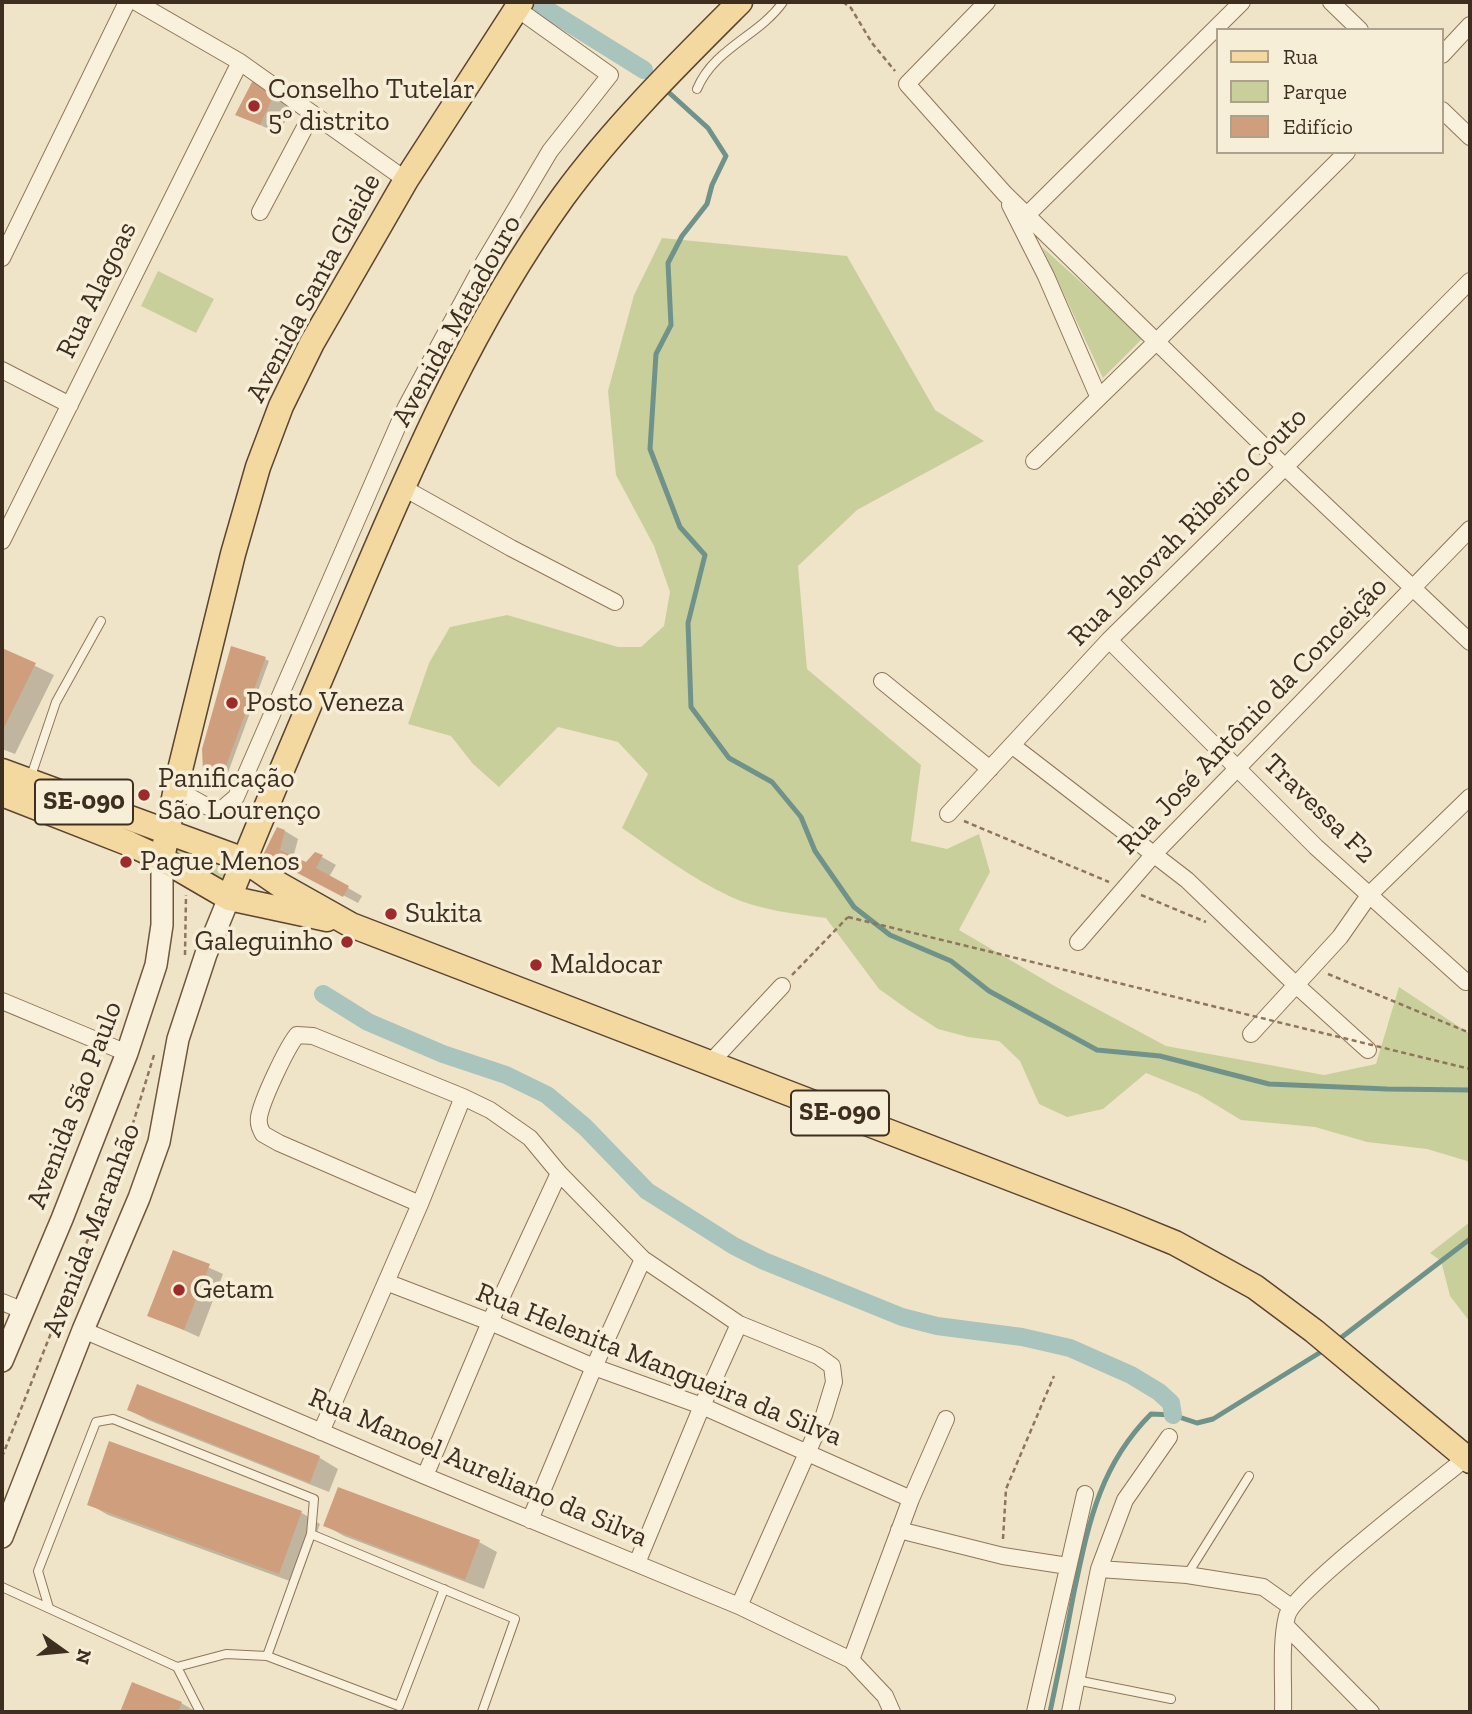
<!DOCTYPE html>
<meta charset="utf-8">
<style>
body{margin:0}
#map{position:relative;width:1472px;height:1714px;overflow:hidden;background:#f0e4c8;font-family:"Zilla Slab",serif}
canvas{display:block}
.frame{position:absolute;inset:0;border:4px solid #3d2e20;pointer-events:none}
.legend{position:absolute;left:1216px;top:28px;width:228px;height:126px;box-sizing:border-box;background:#f7eed8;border:2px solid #ada18e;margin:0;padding:9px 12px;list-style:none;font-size:21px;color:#3d2e20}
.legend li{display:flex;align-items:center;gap:14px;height:35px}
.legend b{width:35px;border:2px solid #ada18e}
.north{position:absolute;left:28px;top:1616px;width:70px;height:70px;-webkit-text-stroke:5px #f7eed8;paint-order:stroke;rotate:105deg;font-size:19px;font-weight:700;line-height:28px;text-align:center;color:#3d2e20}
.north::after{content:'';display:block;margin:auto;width:24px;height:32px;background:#3d2e20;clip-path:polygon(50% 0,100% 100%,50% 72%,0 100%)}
</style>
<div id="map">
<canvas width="1472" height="1714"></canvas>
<div class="frame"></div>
<ul class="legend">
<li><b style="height:9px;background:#f3d9a0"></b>Rua</li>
<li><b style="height:19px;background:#c9cf9b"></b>Parque</li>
<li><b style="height:19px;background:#cf9f7d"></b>Edifício</li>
</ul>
<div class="north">N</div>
</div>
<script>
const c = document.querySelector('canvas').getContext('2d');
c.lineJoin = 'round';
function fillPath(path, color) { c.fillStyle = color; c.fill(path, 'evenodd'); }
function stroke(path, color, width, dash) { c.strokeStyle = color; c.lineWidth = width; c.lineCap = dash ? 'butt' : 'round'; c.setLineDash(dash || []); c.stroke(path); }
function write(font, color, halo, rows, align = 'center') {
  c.font = font + ' "Zilla Slab",serif'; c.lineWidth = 7; c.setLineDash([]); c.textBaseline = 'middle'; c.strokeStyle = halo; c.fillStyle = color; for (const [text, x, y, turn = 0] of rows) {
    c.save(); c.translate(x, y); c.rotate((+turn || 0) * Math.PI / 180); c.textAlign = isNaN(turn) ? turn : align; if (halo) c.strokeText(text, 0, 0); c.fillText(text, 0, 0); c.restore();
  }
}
fillPath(new Path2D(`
 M662 238 847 256 935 410 984 441 857 510 798 566 807 669 921 765 911 841 947 849 979 834 990 872 959 930 1058 988 1166 1046 1324 1075 1376 1064 1399 987 1470 1034V1166L1467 1161 1427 1149 1367 1142 1315 1127 1241 1120 1198 1094 1146 1073 1103 1109 1067 1117 1039 1104 1020 1061 999 1041 968 1037 938 1029 910 1011 879 989 826 918C795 914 760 910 731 897 692 879 657 852 622 828L648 774 618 742 558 727 499 787 473 764 451 736 408 724 429 663 450 627 507 615 618 647H641L664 626 670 592 654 546 616 475 608 391 634 295Z
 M1042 247 1143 338 1103 378Z
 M158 271 214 299 196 333 141 306Z
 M175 845 234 871 227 887 172 857Z
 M1470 1222V1322L1450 1296 1441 1261 1430 1253Z`), '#c9cf9b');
fillPath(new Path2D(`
 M253 83 279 95 291 109 279 134 237 114Z
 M2 650 54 675 15 754 2 749Z
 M265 659 269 661 226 778 209 773Z
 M285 831 298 839 293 858 306 864 322 857 336 865 329 877 362 896 358 903 266 855Z
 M174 1252 223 1274 199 1337 150 1315Z
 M138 1386 320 1458 338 1469 329 1492 148 1420 129 1410Z
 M111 1444 302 1513 320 1524 298 1584 108 1515 89 1504Z
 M326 1526 479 1542 497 1552 484 1589 344 1536Z
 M133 1685 181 1703 197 1712H122Z`), '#0003');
stroke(new Path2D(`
 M644 70 655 80
 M665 89 708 128 726 156 712 185 707 204 682 236 668 263 671 325 656 354 650 449 680 527 705 555 688 623 691 707 729 758 772 782 801 817 815 851 854 907 890 935 951 961 989 991 1097 1050 1160 1056 1269 1084 1387 1089 1470 1090
 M1338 1340 1470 1239
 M1050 1712C1058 1674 1066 1635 1073 1597 1088 1527 1098 1467 1151 1414L1173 1415 1197 1423 1213 1419 1324 1350`), '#6f938a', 5);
stroke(new Path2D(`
 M535 2 644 70
 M323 994 368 1022 443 1054 506 1075 547 1095 585 1127 647 1191 734 1246 764 1261 902 1317 937 1326 1022 1337 1070 1348 1131 1375 1159 1392 1171 1403 1173 1415`), '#a9c4bc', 18);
fillPath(new Path2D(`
 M252 82H260L273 97 260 125 235 115Z
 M231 646 266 657 222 777 203 772 202 749Z
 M2 648 36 663 2 732Z
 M277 827 285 830 280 850 306 862 315 852 323 855 316 868 349 886 343 897 263 855Z
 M173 1250 210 1264 184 1330 147 1316Z
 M137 1384 320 1456 310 1483 127 1410Z
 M109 1441 302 1511 279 1574 87 1505Z
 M338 1487 480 1540 465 1580 323 1526Z
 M132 1682 182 1702 178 1712H120Z`), '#cf9f7d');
const service = new Path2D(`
 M697 89C714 48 759 36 783 2
 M30 779 56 702 101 621
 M1187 1575 1249 1476
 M2 1587 177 1667 200 1712
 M49 1608 38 1571 96 1422 113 1419 314 1499 311 1534 515 1619 482 1712
 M267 1656 311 1534
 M177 1667 226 1654 267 1656 399 1706 444 1589
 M1076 1680 1171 1699`);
const minor = new Path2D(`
 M136 2 240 62 406 180
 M987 2 907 84 1005 194 1285 467 1470 642
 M1331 2 1360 30
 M1442 55 1470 25
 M1442 110 1470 137
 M1010 205 1046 276 1098 396
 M260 212 312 114
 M1027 215 1242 2
 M2 258 127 2
 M2 370 70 405
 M1034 461 1156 342 1347 152
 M402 487 511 548 615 602
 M2 541 240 62
 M1109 640 1316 847 1466 982
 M882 681 990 769
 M1013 746 1187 880 1295 984 1368 1050
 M176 789 208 807 222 809 236 797 406 407 484 262 550 151 610 75 516 8
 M948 814 1109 640 1285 467 1470 281
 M1078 942 1155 853 1470 529
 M2 1001 127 1053
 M1251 1034 1340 937 1370 894 1470 797
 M710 1063 782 986
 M420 1204 279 1143 263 1134C260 1128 258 1124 259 1117 262 1100 286 1049 297 1035L313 1036 463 1097 490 1110 530 1138 559 1173 643 1259 739 1324 818 1356 832 1366 834 1382 824 1415 739 1606
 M386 1282 490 1322 594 1367 702 1406 911 1499
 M2 1302 24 1311
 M83 1330 425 1476 739 1606 851 1660 885 1696 892 1712
 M321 1432 420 1204 463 1097
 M425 1476 490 1322 559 1173
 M530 1520 594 1367 643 1259
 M899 1530 1003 1556 1068 1566
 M637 1563 702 1406 739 1324
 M1099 1569 1187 1575 1263 1587 1291 1607
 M1286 1626 1371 1712
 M851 1660 911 1499 946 1419
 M1035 1712 1085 1494
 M1070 1712 1099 1569 1125 1500 1169 1437
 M1283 1712C1284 1683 1280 1644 1287 1616 1293 1592 1438 1481 1466 1458`);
const secondary = new Path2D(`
 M2 1361 62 1219 127 1053 156 965 162 925V859
 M2 1537 83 1330 139 1198 159 1142 178 1039 206 954 229 898`);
const primary = new Path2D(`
 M2 771 244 860 280 885 351 925 1121 1221 1175 1243 1255 1287 1314 1331 1470 1461
 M2 794 130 844 162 859 229 898 327 919
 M162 859 178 778 233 554 258 467 281 406 312 343 406 180 521 2
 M229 898C269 798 312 699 354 600 413 461 474 320 563 197 615 126 678 64 740 2`);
stroke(service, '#8d765c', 10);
stroke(minor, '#8d765c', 18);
stroke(secondary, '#6f573f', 24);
stroke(primary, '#5b4430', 27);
stroke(new Path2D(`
 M843 2 851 8 872 43 895 71
 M964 821 1109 882
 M1141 895 1206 922
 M185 955 186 895
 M1328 974 1470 1033
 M792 975 848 917
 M2 1457 130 1133 154 1055
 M1003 1539 1006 1489 1054 1376`), '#8d765c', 2.5, [5, 3.5]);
stroke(service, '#faf1dc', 8);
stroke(minor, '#faf1dc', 16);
stroke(secondary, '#faf1dc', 21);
stroke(primary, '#f3d9a0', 24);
stroke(new Path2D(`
 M848 917 1470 1069`), '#8d765c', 2.5, [5, 3.5]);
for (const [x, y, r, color] of [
 [254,106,7,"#9e2a2b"],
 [232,703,7,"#9e2a2b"],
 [144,795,7,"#9e2a2b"],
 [126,862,7,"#9e2a2b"],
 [391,914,7,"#9e2a2b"],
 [347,942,7,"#9e2a2b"],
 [536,965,7,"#9e2a2b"],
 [179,1290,7,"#9e2a2b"]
]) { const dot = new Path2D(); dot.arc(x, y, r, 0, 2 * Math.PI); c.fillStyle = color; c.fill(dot); stroke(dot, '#f7eed8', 2.5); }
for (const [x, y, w] of [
 [84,802,98],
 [840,1113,98]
]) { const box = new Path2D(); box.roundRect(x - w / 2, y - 22.5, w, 45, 5); c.fillStyle = '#f7eed8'; c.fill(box); stroke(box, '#3d2e20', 2); }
write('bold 26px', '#3d2e20', null, [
 ["SE-090",84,802],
 ["SE-090",840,1113]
]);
write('28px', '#3d2e20', '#f7eed8', [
 ["Conselho Tutelar",268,90],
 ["5º distrito",268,122],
 ["Posto Veneza",246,703],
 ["Panificação",158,779],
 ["São Lourenço",158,811],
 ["Pague Menos",140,862],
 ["Sukita",405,914],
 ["Galeguinho",333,942,"right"],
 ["Maldocar",550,965],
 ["Getam",193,1290]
], 'left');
write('28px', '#3d2e20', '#f7eed8', [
 ["Avenida Santa Gleide",314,288,-62],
 ["Rua Alagoas",97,290,-64],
 ["Avenida Matadouro",457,321,-61],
 ["Rua Jehovah Ribeiro Couto",1188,527,-45],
 ["Rua José Antônio da Conceição",1253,716,-46],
 ["Travessa F2",1319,809,44],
 ["Avenida São Paulo",75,1105,-69],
 ["Avenida Maranhão",92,1230,-69],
 ["Rua Helenita Mangueira da Silva",659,1365,22],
 ["Rua Manoel Aureliano da Silva",478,1468,23]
]);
</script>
